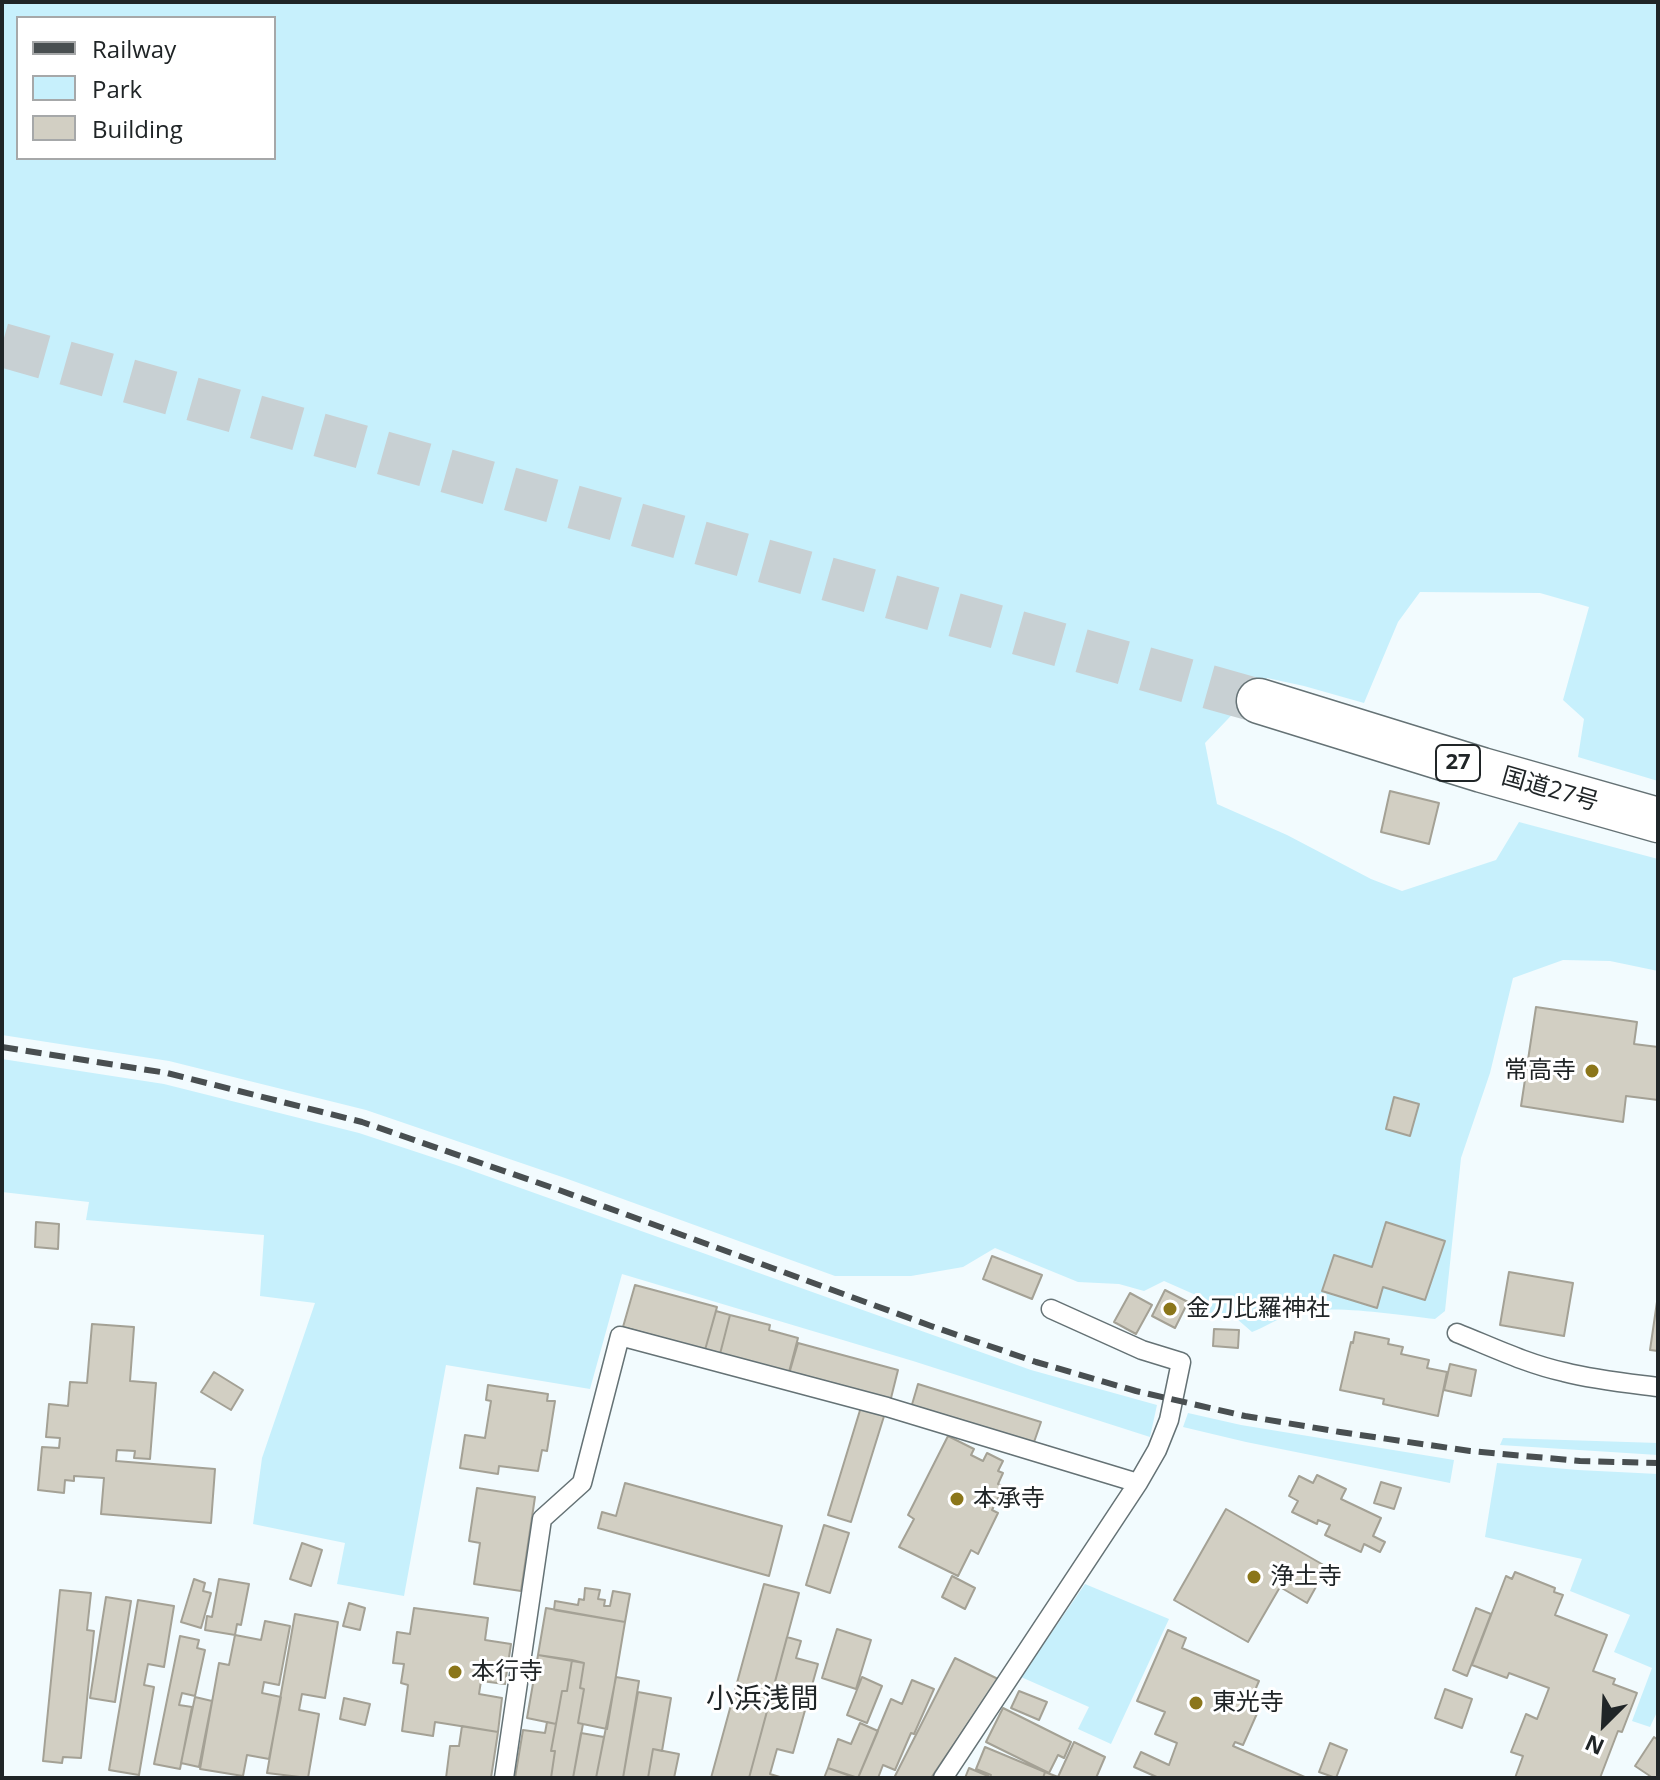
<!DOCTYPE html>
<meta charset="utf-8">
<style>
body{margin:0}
#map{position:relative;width:1660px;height:1780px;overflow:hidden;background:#f2fbfe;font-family:"Open Sans",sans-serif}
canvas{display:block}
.frame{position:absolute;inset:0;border:4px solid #202527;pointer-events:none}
.legend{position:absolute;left:16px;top:16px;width:260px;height:144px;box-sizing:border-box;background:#fff;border:2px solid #a6a8a9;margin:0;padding:10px 14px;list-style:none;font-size:24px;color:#202527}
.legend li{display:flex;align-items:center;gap:16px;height:40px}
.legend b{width:40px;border:2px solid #a6a8a9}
.north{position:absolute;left:1564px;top:1684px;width:80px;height:80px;-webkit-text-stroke:6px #fff;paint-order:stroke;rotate:204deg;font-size:22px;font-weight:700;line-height:32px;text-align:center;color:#202527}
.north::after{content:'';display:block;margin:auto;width:28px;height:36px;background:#202527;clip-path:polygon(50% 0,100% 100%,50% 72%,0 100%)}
</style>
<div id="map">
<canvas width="1660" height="1780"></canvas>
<div class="frame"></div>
<ul class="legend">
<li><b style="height:10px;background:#494f51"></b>Railway</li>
<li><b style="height:22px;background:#c7f0fc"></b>Park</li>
<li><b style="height:22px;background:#d2cfc3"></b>Building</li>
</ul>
<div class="north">N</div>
</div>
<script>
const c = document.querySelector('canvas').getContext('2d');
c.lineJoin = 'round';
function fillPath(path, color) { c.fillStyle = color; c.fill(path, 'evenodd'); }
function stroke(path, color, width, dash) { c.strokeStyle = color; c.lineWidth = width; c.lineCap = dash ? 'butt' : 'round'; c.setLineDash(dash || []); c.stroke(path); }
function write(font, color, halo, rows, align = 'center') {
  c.font = font + ' "Open Sans","Noto Sans JP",sans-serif'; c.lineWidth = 6; c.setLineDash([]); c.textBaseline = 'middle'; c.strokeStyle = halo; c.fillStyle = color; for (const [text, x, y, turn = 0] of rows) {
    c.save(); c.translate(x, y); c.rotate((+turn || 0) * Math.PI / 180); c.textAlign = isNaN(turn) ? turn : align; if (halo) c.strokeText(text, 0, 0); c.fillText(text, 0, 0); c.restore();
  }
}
fillPath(new Path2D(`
 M2 2H1658V781L1578 757 1584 719 1563 700 1589 607 1540 593 1420 592 1398 622 1364 703 1304 686 1267 678 1205 743 1217 804 1287 835 1371 879 1402 891 1496 860 1519 822 1658 859V971L1610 961 1563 960 1513 978 1490 1073 1461 1158 1445 1311 1435 1319C1396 1315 1329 1303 1292 1314 1278 1318 1265 1327 1252 1332L1237 1319 1202 1313 1198 1296 1164 1281 1144 1291 1119 1284 1078 1282 995 1248 963 1267 911 1276H835L565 1178 366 1110 169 1061 2 1035ZM18 18H274V158H18Z
 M2 1059 164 1084 359 1133 456 1165 1031 1370 1157 1405 1150 1437 913 1361 622 1274 590 1389 446 1365 404 1596 337 1584 345 1543 253 1524 262 1458 315 1303 260 1296 264 1235 86 1220 89 1202 2 1192Z
 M1188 1413 1241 1425 1454 1460 1450 1483 1246 1442 1183 1427Z
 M1503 1438 1658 1443V1455L1500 1445Z
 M1497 1463 1578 1470 1658 1474V1710L1650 1727 1632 1721 1652 1668 1614 1652 1630 1615 1570 1591 1582 1559 1485 1537Z
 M1085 1584 1169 1619 1111 1744 1078 1729 1089 1707 1021 1677Z`), '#c7f0fc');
const building = new Path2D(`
 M1390 791 1439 803 1429 844 1381 832Z
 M1536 1007 1637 1022 1634 1044 1658 1047V1100L1626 1096 1623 1122 1521 1106Z
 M1394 1097 1419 1104 1410 1136 1386 1129Z
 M36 1222 59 1224 58 1249 35 1247Z
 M1386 1222 1445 1241 1425 1300 1383 1287 1377 1308 1322 1291 1334 1255 1372 1267Z
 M992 1256 1042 1275 1032 1299 983 1279Z
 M1509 1272 1573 1283 1564 1336 1500 1325Z
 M635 1285 717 1307 705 1350 623 1327Z
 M1165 1290 1188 1302 1175 1328 1152 1316Z
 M1130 1293 1152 1305 1136 1334 1114 1322Z
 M1658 1295V1351L1650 1350Z
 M716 1311 730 1315 720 1354 705 1350Z
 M730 1315 770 1325 769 1330 798 1338 789 1372 720 1354Z
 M92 1324 134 1327 130 1381 156 1383 150 1459 134 1458 135 1451 117 1450 116 1461 215 1469 211 1523 101 1514 104 1478 74 1476V1481L65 1480 64 1493 38 1490 42 1447 59 1448 60 1438 46 1437 49 1404 68 1406 70 1382 87 1383Z
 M1214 1329 1239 1330 1238 1348 1213 1346Z
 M1355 1332 1389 1339 1388 1344 1403 1347 1401 1354 1429 1360 1427 1368 1447 1372 1438 1416 1383 1404 1384 1399 1340 1390 1351 1342 1353 1343Z
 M798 1343 898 1370 890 1402 789 1374Z
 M1450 1364 1476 1370 1471 1396 1444 1390Z
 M214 1372 243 1390 231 1410 201 1392Z
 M918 1384 1041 1422 1033 1445 911 1408Z
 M488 1385 548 1394 547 1401H555L547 1451 542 1450 538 1471 499 1466 498 1474 460 1468 465 1435 485 1438 491 1401 486 1400Z
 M861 1407 885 1413 851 1522 828 1515Z
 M948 1436 974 1449 971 1455 983 1461 987 1453 1003 1461 998 1471 1003 1473 998 1484 1004 1487 992 1510 998 1513 978 1554 971 1550 958 1576 899 1547 914 1519 908 1515Z
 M1317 1475 1346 1489 1341 1499 1381 1518 1373 1536 1385 1542 1380 1552 1364 1544 1361 1552 1325 1535 1330 1525 1318 1520 1317 1524 1292 1512 1298 1501 1289 1496 1299 1476 1313 1483Z
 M1381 1482 1401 1488 1394 1509 1374 1503Z
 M625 1483 782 1526 769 1576 598 1528 602 1512 616 1516Z
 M477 1488 535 1497 521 1591 474 1584 480 1543 469 1541Z
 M1226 1509 1327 1567 1307 1603 1280 1587 1248 1642 1174 1600Z
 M824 1525 849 1533 830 1593 806 1585Z
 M302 1543 322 1550 311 1586 290 1579Z
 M1515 1572 1555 1588 1554 1592 1563 1595 1555 1615 1607 1635 1593 1671 1615 1679 1613 1684 1637 1693 1622 1732 1618 1731 1600 1778H1515L1523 1756 1511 1752 1526 1714 1537 1719 1549 1688 1509 1673 1507 1678 1472 1665 1506 1576 1512 1579Z
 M952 1576 975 1588 965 1609 942 1597Z
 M194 1579 205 1583 203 1591 211 1593 201 1628 181 1622Z
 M219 1579 249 1584 241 1625 237 1624 235 1635 205 1630 207 1616 212 1617Z
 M764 1584 799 1593 749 1778H711Z
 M585 1588 600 1590 598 1599 605 1600 604 1606H610L613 1591 630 1594 625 1622 554 1610 555 1601 578 1605 579 1599 584 1600Z
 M60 1590 91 1593 87 1630 94 1631 81 1758 63 1757 62 1763 43 1761Z
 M106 1597 131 1601 115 1702 90 1698Z
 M138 1600 174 1606 164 1667 148 1664 144 1685 154 1687 139 1775 109 1770Z
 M349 1603 365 1608 360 1630 343 1626Z
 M414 1608 488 1618 485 1640 511 1644 505 1684 481 1681 479 1694 502 1698 498 1732 435 1722 433 1736 402 1731 408 1685 401 1683 404 1664 393 1663 397 1632 410 1634Z
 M546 1608 625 1622 607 1729 578 1723 584 1689 580 1688 584 1663 538 1655Z
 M1476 1608 1491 1614 1467 1676 1453 1670Z
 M295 1614 338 1622 325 1698 302 1694 299 1710 319 1714 308 1778 267 1773Z
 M265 1621 290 1626 279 1685 264 1682 262 1693 281 1697 269 1759 247 1755 243 1776 200 1769 219 1663 229 1665 235 1635 261 1640Z
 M837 1629 871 1640 856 1689 822 1678Z
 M1168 1630 1186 1638 1182 1648 1259 1681 1249 1704 1259 1709 1243 1745 1235 1742 1233 1746 1307 1778H1159L1134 1767 1141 1752 1169 1765 1177 1743 1155 1734 1165 1712 1137 1701Z
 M180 1636 199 1640 197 1648 205 1650 195 1696 182 1693 179 1705 192 1707 180 1769 154 1764Z
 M787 1637 801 1641 796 1658 818 1664 793 1753 777 1749 770 1774 783 1778H749Z
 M538 1655 572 1660 567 1691H562L556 1724 527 1718Z
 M955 1658 998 1679 931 1778H894Z
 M572 1660 584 1663 580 1688 584 1689 578 1723 583 1724 573 1778H551L555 1751H551L556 1724 562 1691H567Z
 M616 1677 639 1681 623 1778H596Z
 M862 1677 882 1686 867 1723 847 1715Z
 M912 1680 934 1689 914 1734 911 1733 895 1770 883 1765 878 1778H858L891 1699 902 1704Z
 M1445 1689 1472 1699 1462 1728 1435 1718Z
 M1019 1691 1047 1702 1039 1720 1011 1708Z
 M638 1692 671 1698 662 1751 653 1749 648 1778H623Z
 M195 1697 212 1701 199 1767 181 1763Z
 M344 1698 370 1704 365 1725 340 1719Z
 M1003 1708 1071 1742 1064 1758 1058 1755 1049 1773 986 1742Z
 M547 1722 556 1724 551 1751H555L551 1778H515L523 1730 545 1733Z
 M860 1723 878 1731 858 1778 828 1768 838 1739 851 1744Z
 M462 1726 498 1732 491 1778H446L450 1746H459Z
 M581 1733 604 1737 596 1778H573Z
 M1654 1737 1658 1740V1778H1653L1635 1766Z
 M1074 1742 1105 1757 1096 1778H1043L1045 1772 1058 1777Z
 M1330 1743 1347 1750 1336 1778 1319 1772Z
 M985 1747 1045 1772 1043 1778H989L991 1775 976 1769Z
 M653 1749 679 1754 674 1778H648Z
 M828 1768 856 1778H824Z
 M969 1768 988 1776V1778H965Z`);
fillPath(building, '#d2cfc3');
stroke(building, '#a4a195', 2);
stroke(new Path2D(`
 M2 345 1259 701`), '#c8d0d3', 44, [44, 22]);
const service = new Path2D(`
 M1457 1333C1492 1347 1527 1364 1564 1372 1595 1380 1626 1383 1658 1387
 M504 1778 542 1519 582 1483 620 1336 887 1407 1138 1483
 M943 1778 1138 1483 1157 1450 1169 1420 1181 1362 1142 1350 1051 1309`);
const trunk = new Path2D(`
 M1259 701 1482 770 1658 820`);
stroke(service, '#657275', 21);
stroke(trunk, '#657275', 47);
stroke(service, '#fff', 18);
stroke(trunk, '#fff', 44);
stroke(new Path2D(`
 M2 1047 167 1073 362 1122 559 1190 931 1326 1036 1362 1136 1391 1245 1416 1340 1432 1470 1451 1580 1461 1658 1463`), '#494f51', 6, [16, 8]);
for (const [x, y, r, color] of [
 [1592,1071,8,"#8b761a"],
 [1170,1309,8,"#8b761a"],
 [957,1499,8,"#8b761a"],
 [1254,1577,8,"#8b761a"],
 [455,1672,8,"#8b761a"],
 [1196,1703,8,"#8b761a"]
]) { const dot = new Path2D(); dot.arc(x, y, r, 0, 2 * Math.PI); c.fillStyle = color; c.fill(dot); stroke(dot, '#fff', 3); }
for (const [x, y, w] of [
 [1458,763,44]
]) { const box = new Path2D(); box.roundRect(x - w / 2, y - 18, w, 36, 6); c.fillStyle = '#fff'; c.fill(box); stroke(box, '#202527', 2); }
write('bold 22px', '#202527', null, [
 ["27",1458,763]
]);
write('24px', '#202527', '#fff', [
 ["国道27号",1550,790,16]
]);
write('24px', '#202527', '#fff', [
 ["常高寺",1576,1071,"right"],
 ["金刀比羅神社",1186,1309],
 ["本承寺",973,1499],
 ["浄土寺",1270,1577],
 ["本行寺",471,1672],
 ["東光寺",1212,1703]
], 'left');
write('28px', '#202527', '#fff', [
 ["小浜浅間",762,1700]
]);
</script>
